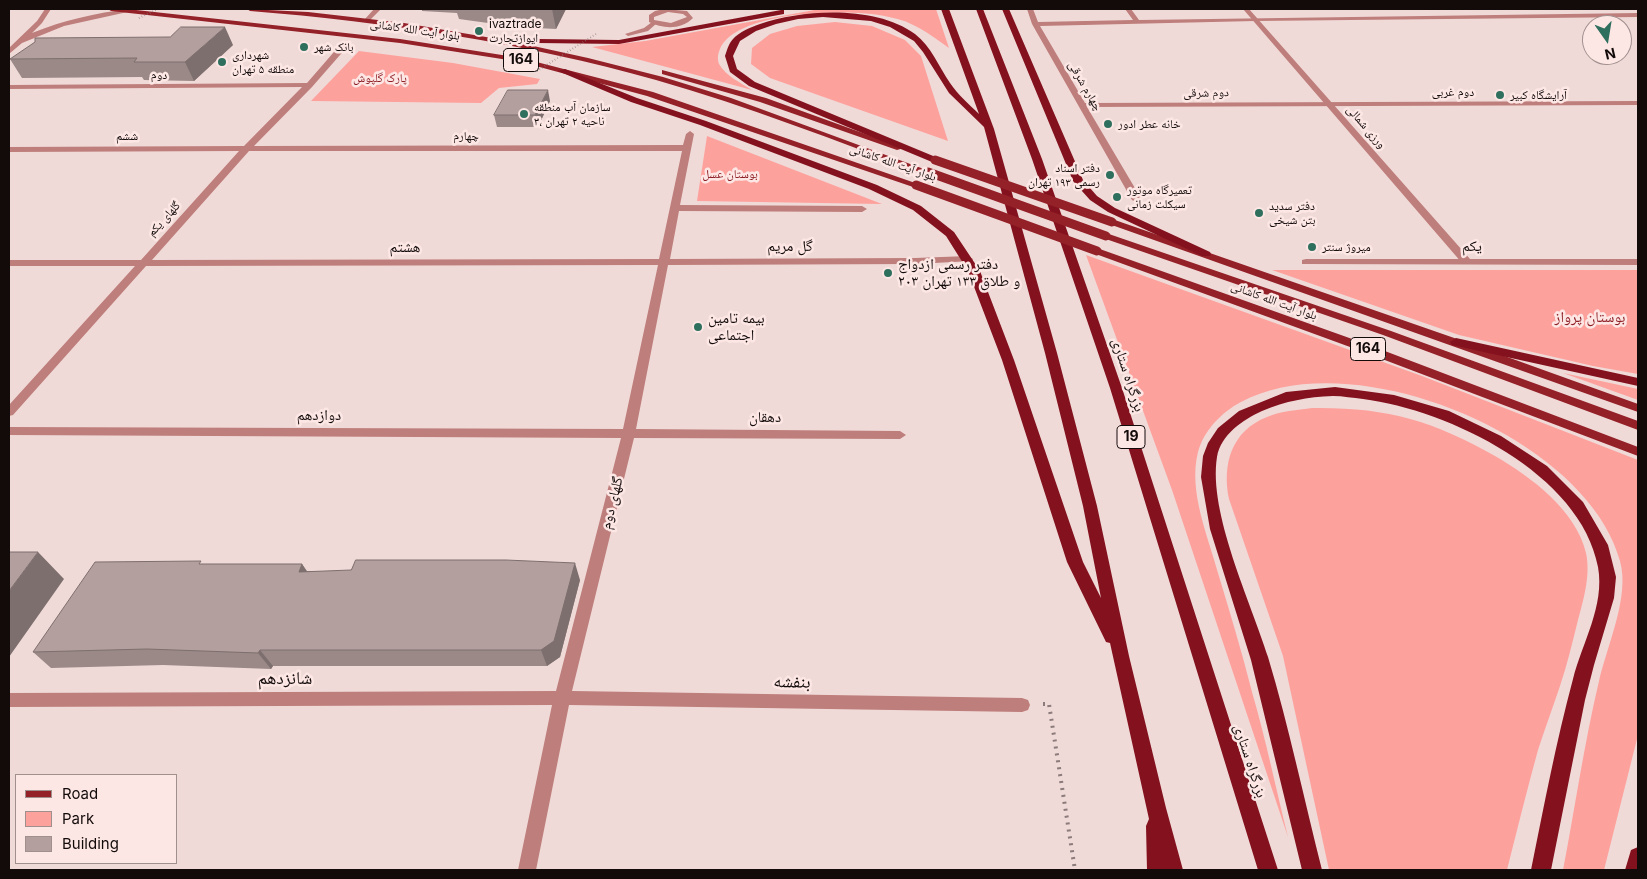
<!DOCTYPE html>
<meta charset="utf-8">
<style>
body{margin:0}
#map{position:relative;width:1647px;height:879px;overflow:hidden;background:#f0dad8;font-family:Inter,sans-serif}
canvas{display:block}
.frame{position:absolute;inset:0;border:10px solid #120b0a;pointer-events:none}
.legend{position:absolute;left:15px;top:774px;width:162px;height:90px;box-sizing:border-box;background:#fde7e5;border:1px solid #9f8f8d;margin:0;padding:6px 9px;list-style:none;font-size:15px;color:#120b0a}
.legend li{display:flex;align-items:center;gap:10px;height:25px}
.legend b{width:25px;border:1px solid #9f8f8d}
.north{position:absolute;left:1582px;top:15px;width:50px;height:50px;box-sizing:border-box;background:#fde7e5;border:1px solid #9f8f8d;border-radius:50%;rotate:167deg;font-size:14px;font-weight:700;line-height:20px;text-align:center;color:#120b0a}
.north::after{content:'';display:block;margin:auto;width:18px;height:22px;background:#2f6f5e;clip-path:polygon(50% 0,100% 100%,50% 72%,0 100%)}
</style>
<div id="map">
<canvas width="1647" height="879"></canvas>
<div class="frame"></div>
<ul class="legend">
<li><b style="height:6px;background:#942028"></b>Road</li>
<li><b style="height:14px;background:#fda19d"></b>Park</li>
<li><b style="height:14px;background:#b39f9d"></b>Building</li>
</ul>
<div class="north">N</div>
</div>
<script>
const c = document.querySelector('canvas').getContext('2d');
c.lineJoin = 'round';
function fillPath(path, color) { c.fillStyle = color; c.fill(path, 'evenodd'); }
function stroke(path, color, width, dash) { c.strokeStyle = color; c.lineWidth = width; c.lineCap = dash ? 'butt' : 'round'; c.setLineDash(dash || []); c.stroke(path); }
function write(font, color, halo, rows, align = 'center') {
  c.font = font + ' Inter,"Noto Naskh Arabic",sans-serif'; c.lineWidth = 5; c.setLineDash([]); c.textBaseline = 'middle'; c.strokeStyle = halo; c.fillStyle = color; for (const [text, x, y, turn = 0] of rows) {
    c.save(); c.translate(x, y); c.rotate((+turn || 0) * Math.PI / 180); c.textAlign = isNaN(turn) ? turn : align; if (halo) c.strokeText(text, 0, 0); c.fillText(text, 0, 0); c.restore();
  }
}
fillPath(new Path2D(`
 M820 9H936L949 48C929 34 913 21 889 17 867 12 842 12 820 13 793 14 732 21 720 49 718 54 717 58 719 64 726 76 741 83 752 90L592 47 645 41Z
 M835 22 872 26 905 40 921 56 948 141 770 78 751 64 752 48 770 34 797 26Z
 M359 51 453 63 540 79 537 84 499 88 481 103 311 101Z
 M707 136 882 204 697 201Z
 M1086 255 1422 376 1638 460V735L1604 870H1563C1575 808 1584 744 1599 681 1607 645 1630 597 1620 561 1587 437 1353 341 1241 402 1222 412 1204 430 1198 452 1188 491 1208 536 1218 573 1230 613 1242 652 1252 692 1266 740 1276 789 1288 837L1172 490Z
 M1272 270H1638V374L1593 366 1459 335Z
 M1563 373 1638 389V400Z
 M1312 408C1385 407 1432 420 1495 456 1531 477 1576 510 1586 553 1591 576 1583 601 1577 624 1572 644 1567 665 1560 686 1553 707 1545 728 1538 750 1527 790 1517 830 1507 870H1329L1283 656 1229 499C1222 465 1231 431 1267 417 1281 411 1297 410 1312 408Z`), '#fda19d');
stroke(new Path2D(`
 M1043 704H1049L1075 870`), '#8b7b7a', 4, [2, 5]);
fillPath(new Path2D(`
 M652 22 657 23 648 31 628 36 625 34 644 28Z`), '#be7e7b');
fillPath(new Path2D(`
 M968 256 973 259 972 261 915 264 910 261 915 258Z`), '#be7e7b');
fillPath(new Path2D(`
 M45 9H51L42 23 32 33C64 20 96 13 129 9L132 11 64 26 22 43 9 54V48L37 21Z
 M1027 9H1033L1038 22 1133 20 1125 9H1131L1139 20 1638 13V17L1255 21 1040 26 1085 103 1638 101V105L1087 107 1142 200 1137 203 1132 200 1032 24Z
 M340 45 347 47 312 87 254 146 683 145 686 134 690 131 694 134 680 205 862 206 867 209 862 212 679 211 670 259 915 258 920 261 915 264 668 265 636 429 900 431 906 435 900 439 634 438 572 691 1022 698 1028 700 1030 705 1028 710 1022 712 569 705 536 870H518L552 705 9 707V693L556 691 621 438 9 435V427L623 429 658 265 146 266 13 415 9 416V405L135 266H9V260H141L239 151 9 152V147L244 146 302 87 9 89V85L307 83ZM249 151H682L659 259 152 260Z
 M1306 259H1638V265L1302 264V260Z`), '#be7e7b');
fillPath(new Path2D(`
 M374 9H381L369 21H365V19Z
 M664 9 687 11 693 18C681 30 663 29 649 22V15L655 11ZM668 12 683 14 687 17 671 23 654 20V17Z
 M1243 9H1249L1470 259V263H1462Z`), '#be7e7b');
fillPath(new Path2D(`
 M108 9H127L400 39 521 58 653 92 921 185 919 187H913L647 96 521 62 400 43 111 11Z
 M247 9 308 12 404 23 515 42 588 58 663 77 731 98 932 172 931 174H925C836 141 748 106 656 80 524 43 388 22 250 11Z
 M662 70 766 98 904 148 897 150 760 102 662 74Z
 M1112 219 1460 340 1638 404V412L1109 224V220Z
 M1106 233 1391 331 1638 421V430L1383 335 1103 238V234Z
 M1097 248 1369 345 1638 447V456L1361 351 1093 253V249Z`), '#942028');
fillPath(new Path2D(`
 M941 9H949L994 129 1057 353 1097 506 1129 656 1166 808 1183 870H1147L1146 826 1149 819 1110 643 1106 642 1067 562 1002 360 968 271 946 236 913 210 869 189 700 125 631 102 558 71 565 69 637 98 706 121 877 185 921 206 954 232 980 271 1014 360 1083 562 1101 598 1083 506 1045 353 984 127 949 93 923 52 914 41 890 27 871 21 823 17 798 19 776 24 756 31 740 41 733 56 737 69 755 82 938 158V162H932L749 86 730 72 725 56C727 50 729 43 733 39 739 32 751 27 760 24 803 9 876 5 915 34 931 46 939 67 950 83 958 95 969 104 979 114Z
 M976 9H983L1042 159 1122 388 1278 870H1258L1110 388 1032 159Z
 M1002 9H1009L1083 180 1097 196 1115 208 1210 252 1211 254 1210 256H1202L1108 212 1090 200 1073 181Z
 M781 10H784V14L619 44 538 43 534 41 538 39 619 40Z
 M1456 338 1638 378V386L1452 345 1450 342Z
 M1335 387 1394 395 1449 411 1501 436 1547 466 1583 502 1608 545 1616 577 1614 598 1594 665 1585 700 1551 870H1531C1544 806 1556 742 1573 679 1582 643 1605 606 1598 567 1581 474 1449 410 1363 399 1353 398 1343 396 1333 396 1307 397 1286 401 1262 411 1243 420 1221 434 1217 457 1208 513 1251 602 1268 657 1289 727 1304 799 1322 870H1302L1251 660 1210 529 1201 477 1203 456 1208 443 1218 428 1239 411 1286 392Z
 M1638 847V870H1625L1631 850Z`), '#84121e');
stroke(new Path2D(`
 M139 18 158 9
 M537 71 596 34`), '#8b7b7a', 2, [0.5, 2.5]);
stroke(new Path2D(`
 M935 160 1112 222
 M928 172 1106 236
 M916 185 1097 251`), '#942028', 9);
fillPath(new Path2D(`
 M422 9H566L556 29 517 27 459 19 457 13 422 11Z
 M233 45 194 81 144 80 142 77 22 78 10 59Z
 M550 101 538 127H497L494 115Z
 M203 564H302L307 571 580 580 560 657 547 666H273L271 669 163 665 51 668 33 652Z`), '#9a8987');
fillPath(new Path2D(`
 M552 9H566L556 29Z
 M225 27 233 45 194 81 185 62Z
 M548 90 550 101 538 127 535 115Z
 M38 552 64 579 9 657V591Z
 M575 563 580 580 560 657 547 666 541 650Z
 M302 564 313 581 299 572Z
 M260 650 273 666 271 669 258 653Z`), '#7d6f6e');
const building = new Path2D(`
 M181 27H225L185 62H134L137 58 10 59 35 42V38L170 37Z
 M508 90H548L535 115H494Z
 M9 552H38L9 591Z
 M356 560H506L575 563 554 641 541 650H260L258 653 147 649 33 652 95 562 201 561 199 564H302L299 572 351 570Z`);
fillPath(building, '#b39f9d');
stroke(building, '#7d6f6e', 1);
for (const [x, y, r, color] of [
 [479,31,5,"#2f6f5e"],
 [304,47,5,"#2f6f5e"],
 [222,62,5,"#2f6f5e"],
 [1500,95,5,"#2f6f5e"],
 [524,114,5,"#2f6f5e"],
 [1108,124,5,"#2f6f5e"],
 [1110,175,5,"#2f6f5e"],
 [1117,197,5,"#2f6f5e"],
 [1259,213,5,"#2f6f5e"],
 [1312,247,5,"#2f6f5e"],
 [888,273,5,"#2f6f5e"],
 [698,327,5,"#2f6f5e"]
]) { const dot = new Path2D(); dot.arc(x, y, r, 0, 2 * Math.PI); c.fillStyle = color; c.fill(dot); stroke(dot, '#fde7e5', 2); }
write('12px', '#120b0a', '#fde7e5', [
 ["ivaztrade",489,24],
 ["ایوازتجارت",489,38],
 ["بانک شهر",314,47],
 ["شهرداری",232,55],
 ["منطقه ۵ تهران",232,69],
 ["آرایشگاه کبیر",1510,95],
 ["سازمان آب منطقه",534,107],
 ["۳، ناحیه ۲ تهران",534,121],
 ["خانه عطر ادور",1118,124],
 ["دفتر اسناد",1100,168,"right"],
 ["رسمی ۱۹۳ تهران",1100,182,"right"],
 ["تعمیرگاه موتور",1127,190],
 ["سیکلت زمانی",1127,204],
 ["دفتر سدید",1269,206],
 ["بتن شیخی",1269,220],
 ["میروژ سنتر",1322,247]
], 'left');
write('12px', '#120b0a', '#fde7e5', [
 ["بلوار آیت الله کاشانی",415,30,8],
 ["دوم",159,75],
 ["چهارم شرقی",1085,86,60],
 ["دوم غربی",1453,92],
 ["دوم شرقی",1206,93,-1],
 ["ورزی شمالی",1366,127,49],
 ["ششم",127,136],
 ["چهارم",466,136],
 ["بلوار آیت الله کاشانی",893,163,19],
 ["گلهای یکم",164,219,-48],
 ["بلوار آیت الله کاشانی",1274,301,20]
]);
write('12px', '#8e1e25', '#fde7e5', [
 ["پارک گلپوش",380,78],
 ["بوستان عسل",730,174]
]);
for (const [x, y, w] of [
 [521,60,35],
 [1368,349,35],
 [1131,437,28]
]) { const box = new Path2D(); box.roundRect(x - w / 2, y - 11.5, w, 23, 4); c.fillStyle = '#fde7e5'; c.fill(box); stroke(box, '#120b0a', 1); }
write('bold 14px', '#120b0a', null, [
 ["164",521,60],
 ["164",1368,349],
 ["19",1131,437]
]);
write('15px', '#120b0a', '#fde7e5', [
 ["گل مریم",790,246],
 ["یکم",1472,246],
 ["هشتم",405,247],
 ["بزرگراه ستاری",1128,375,72],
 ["دوازدهم",319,415],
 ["دهقان",765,417],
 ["گلهای دوم",612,503,-76],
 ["بزرگراه ستاری",1250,761,72]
]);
write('15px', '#120b0a', '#fde7e5', [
 ["دفتر رسمی ازدواج",898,264],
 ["۲۰۳ و طلاق ۱۳۳ تهران",898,281],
 ["بیمه تامین",708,318],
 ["اجتماعی",708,335]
], 'left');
write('15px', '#8e1e25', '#fde7e5', [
 ["بوستان پرواز",1590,317]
]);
write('18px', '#120b0a', '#fde7e5', [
 ["شانزدهم",285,679],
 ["بنفشه",792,682,1]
]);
</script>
